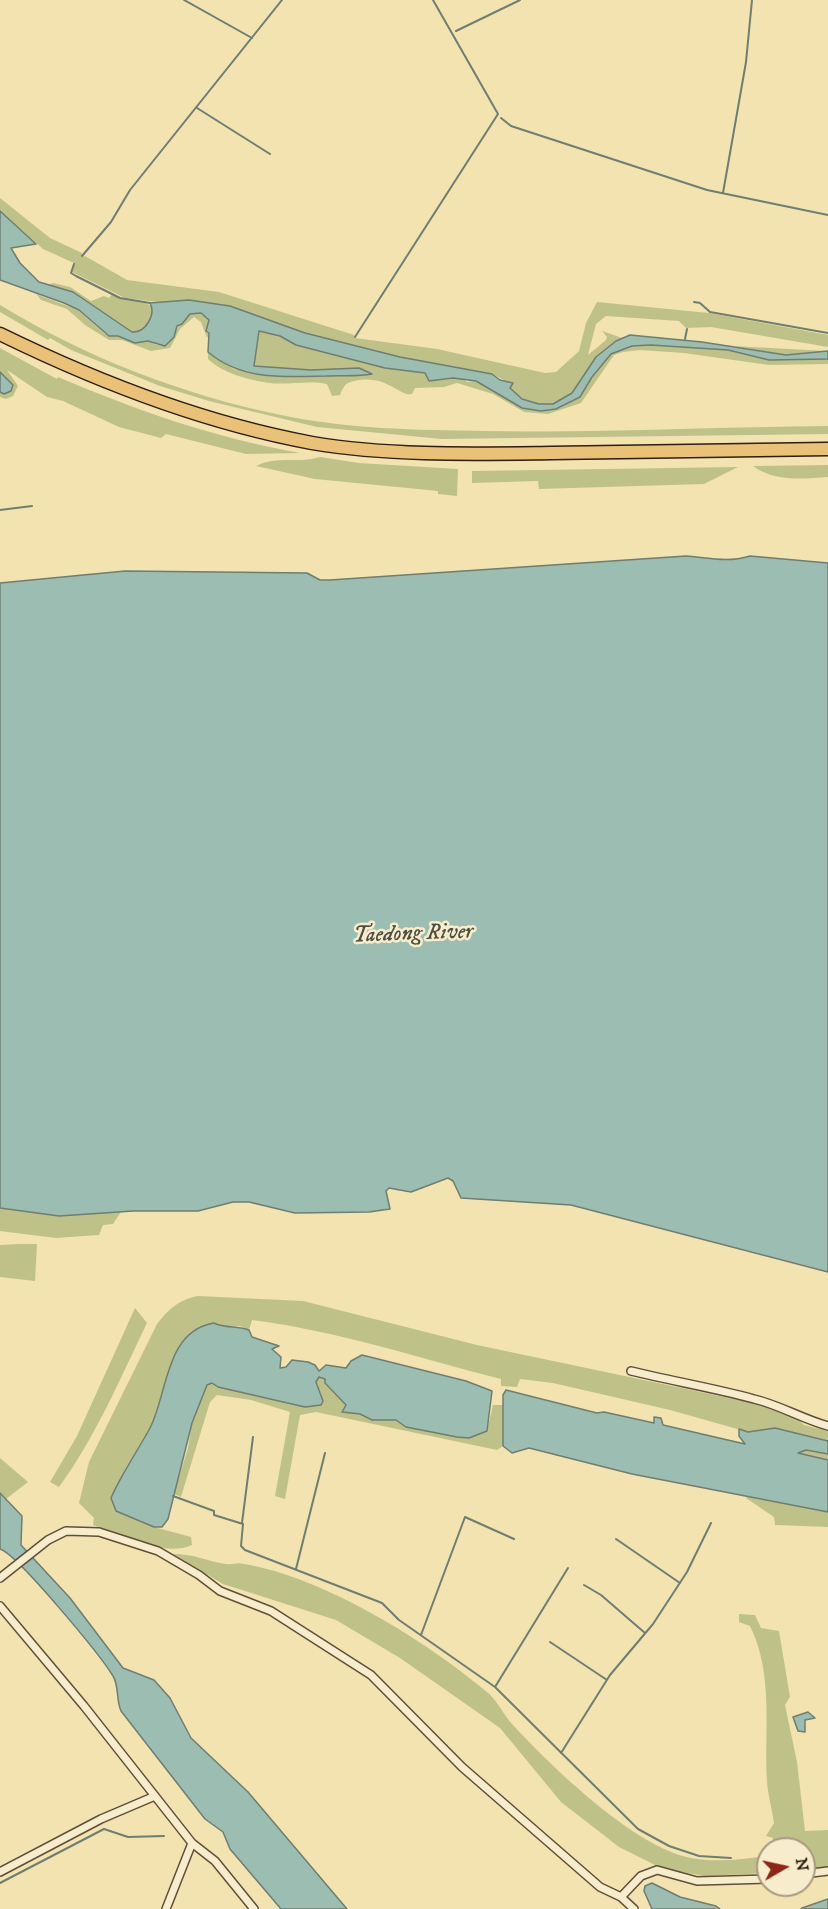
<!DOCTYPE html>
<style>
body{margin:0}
#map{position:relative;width:828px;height:1909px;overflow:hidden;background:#f2e3b1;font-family:"IM FELL DW Pica",serif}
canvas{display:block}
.north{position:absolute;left:756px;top:1837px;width:60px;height:60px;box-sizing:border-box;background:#f7edcc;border:2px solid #a79a81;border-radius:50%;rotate:81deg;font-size:16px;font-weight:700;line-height:24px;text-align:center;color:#2e1e11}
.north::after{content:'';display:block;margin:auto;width:21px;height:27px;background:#8f2418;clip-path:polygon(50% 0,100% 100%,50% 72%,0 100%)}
</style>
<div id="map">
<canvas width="828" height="1909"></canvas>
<div class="north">N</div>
</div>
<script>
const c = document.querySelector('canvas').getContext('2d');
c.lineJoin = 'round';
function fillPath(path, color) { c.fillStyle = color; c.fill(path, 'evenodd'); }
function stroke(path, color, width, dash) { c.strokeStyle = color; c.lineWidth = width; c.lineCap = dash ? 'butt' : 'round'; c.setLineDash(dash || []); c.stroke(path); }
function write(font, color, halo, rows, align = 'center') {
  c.font = font + ' "IM FELL DW Pica",serif'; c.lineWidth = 5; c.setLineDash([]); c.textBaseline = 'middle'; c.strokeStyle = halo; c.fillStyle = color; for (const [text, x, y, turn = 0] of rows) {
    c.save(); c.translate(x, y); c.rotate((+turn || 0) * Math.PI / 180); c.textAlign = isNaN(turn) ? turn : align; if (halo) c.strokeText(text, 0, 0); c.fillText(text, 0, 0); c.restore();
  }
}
fillPath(new Path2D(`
 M0 198 50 238 82 253 81 257 85 256 127 280 219 292 354 335 355 338 437 349 545 373 556 372 579 351 586 323 597 302 709 313 828 335V347L711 327 686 328 679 321 606 316 596 324 588 355 606 340 607 337 602 331 622 338 596 357 572 393 553 404H539L517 397 504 380 492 374 446 367 364 349 305 333 230 306 189 300 166 303 125 298 72 272 74 263 43 249 0 211Z
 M53 283 70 287 91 301 104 296 109 298 112 294C125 302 141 297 152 307 151 319 146 333 132 332L73 292 48 285Z
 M36 294 78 310 105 334 118 336 135 343 148 341 157 345 174 337C178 322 194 303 209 320L206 331 209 333 207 338 201 322 194 317 180 329 170 348 151 351 122 340H109L85 325 67 309 41 300Z
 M0 305C85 357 183 395 281 415 347 429 416 430 484 431 599 433 713 427 828 426V434L442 439 317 427 209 401 160 386 71 350 50 338 48 340 0 312Z
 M259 331 280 336 296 345 385 368 425 373 429 381 462 378 467 382 476 381 522 408H560L580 397 592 377 611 354 632 346 651 345 728 350 769 360 828 359V364L769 365 684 353 640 350 623 352 614 355 581 403 548 414 524 412 493 394 457 383 444 387 415 388 412 394C400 397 388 376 360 380 347 382 345 383 340 395L332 396 327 384C308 380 288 385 270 383 249 380 224 374 208 359V352L234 369 260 375 363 376 359 368 311 370 254 366Z
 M733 346 827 351 786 355Z
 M0 348 57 379 58 377C138 411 215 438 300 453L246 454 166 434 161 438 119 427 63 401 47 397 7 370 18 386 13 396 6 399 0 397V392L4 394 13 385 0 372Z
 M320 457 359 463 458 469 457 496 438 494V491L315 479 256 466C277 455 299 464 320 457Z
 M828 465V477C803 479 775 482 753 466Z
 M738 467 704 484 539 489 538 481 472 483V471Z
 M0 1208 59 1216 121 1212 113 1224 103 1225 99 1235 56 1238 0 1231Z
 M18 1244H37L35 1281 0 1277V1245Z
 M198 1296 303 1301 477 1345 772 1407 790 1413 804 1425 828 1431V1441L775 1428 748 1432 670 1410 553 1383 520 1379 517 1387 501 1386V1379C418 1358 338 1331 252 1320L249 1330 240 1326 222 1327 167 1378 151 1427 126 1467 111 1498 154 1527 191 1537 192 1545C164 1558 121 1534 93 1525L94 1518 79 1503 89 1462 157 1324C169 1309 178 1300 198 1296Z
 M135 1308 147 1323C120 1379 95 1438 59 1487L50 1482 77 1436Z
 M319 1377 325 1379V1384L346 1405 349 1413 360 1414 372 1420H396L406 1427 457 1437 469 1438 487 1431 493 1405H504L503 1446 497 1450 316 1412 300 1415 285 1499 275 1496 290 1412 251 1400 217 1395 210 1402 181 1497 174 1494 188 1448 192 1423 207 1385 212 1383 218 1387 305 1407 322 1396 316 1382Z
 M806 1450 828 1454V1460L797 1453Z
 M0 1458 28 1482 6 1499 0 1493Z
 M748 1496 828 1512V1527L775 1525 774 1517 746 1498Z
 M173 1554C195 1554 206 1561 226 1564 232 1565 238 1562 244 1564 323 1577 425 1640 487 1692 497 1700 503 1714 512 1724 552 1767 634 1847 691 1858 717 1863 742 1859 768 1856V1873L705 1876 663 1869 619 1847 561 1802 500 1728 400 1658 336 1620 223 1584Z
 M739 1614 755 1615 761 1628 779 1631 790 1697 785 1705 797 1762 805 1831 828 1830V1867L804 1869V1849H778L772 1842 773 1838 766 1836 774 1823C772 1809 768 1795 767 1782 764 1729 774 1675 750 1626L739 1622Z`), '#bfc288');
const water = new Path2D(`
 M0 211 36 244 11 248 20 263 39 282 73 292 132 332C146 333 156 314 150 303L189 300 230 306 305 333 400 357 492 374 500 380 513 383 510 388 522 399 539 404H553L572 393 596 357 616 341 630 335 702 342 786 355 828 351V359L769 360 728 350 651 345 632 346 611 354 592 377 580 397 556 409 541 411 522 408 476 381 453 378 429 381 425 373 385 368 296 345 280 336 259 331 254 366 311 370 359 368 372 374C357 377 341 375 326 376 285 377 242 381 208 352L209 333 206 331 209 320 201 313 190 314 182 324 177 326 174 337 165 346 148 341 135 343 118 336H109L79 310 64 303 0 280Z
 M0 372 13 385 11 391 4 394 0 392Z
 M686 556C709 558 728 563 750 556L828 563V1272L571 1205 461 1198 453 1181 448 1178 411 1192 389 1188 386 1191 390 1209 369 1212 295 1213 249 1202H233L198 1211H133L59 1216 0 1208V583L125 571 307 573 320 580H330Z
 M214 1323C226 1329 237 1325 249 1330L252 1337 279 1346 272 1349 281 1357 280 1368 286 1367 292 1360 308 1362 315 1365 319 1371 326 1365 346 1368 351 1361 362 1355 466 1381 492 1391 487 1431 469 1438 457 1437 406 1427 396 1420H372L360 1414 342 1412 346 1405 325 1383V1379L319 1377 316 1382 323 1401 321 1405 305 1407 218 1387 212 1383 207 1385 192 1423 168 1519 162 1527H154L116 1511 111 1498C122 1473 137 1452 150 1428 168 1393 165 1331 214 1323Z
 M506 1390 597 1413 604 1412 654 1423V1417L661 1418 663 1425 745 1444 739 1436V1429L748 1432 775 1428 828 1441V1454L806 1450 798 1453 828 1460V1512L632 1474 529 1448 512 1453 503 1446V1395Z
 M0 1493 22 1516 21 1545 70 1598 123 1668 154 1680 170 1698 191 1738 248 1792 347 1909H281L230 1849 223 1832 205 1819 121 1711C116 1700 119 1685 113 1676 101 1656 17 1554 0 1549Z
 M808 1712 815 1718 805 1720V1732L798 1731 793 1717Z
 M652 1883 680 1897 716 1906 720 1909H652L644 1891 645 1886Z
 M828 1899V1909H801L802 1908Z`);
fillPath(water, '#9cbdb1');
stroke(water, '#707d71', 1.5);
stroke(new Path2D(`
 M184 0 252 38
 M456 31 520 0
 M197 108 270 154
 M501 118 511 126 707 190 828 215
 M723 193 746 62 752 0
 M82 256 111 222 130 190 282 0
 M74 264 71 273 76 276 120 298 150 303
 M694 302 700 303 710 312 828 333
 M355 337 498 114 433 0
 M685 339 687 329
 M0 510 32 506
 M173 1496 214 1511V1515L243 1524 241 1546 245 1550 382 1603 399 1620 495 1687 638 1829 669 1846 699 1856 731 1858
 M242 1523 253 1437
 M616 1539 680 1583
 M296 1569 325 1453
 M584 1585 601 1595 645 1633
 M421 1635 465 1517 514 1539
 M550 1642 607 1680
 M495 1687 568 1568
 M561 1753 610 1675 653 1624 687 1572 711 1523
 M0 1883 104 1829 128 1837 164 1836`), '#707d71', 2);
const street = new Path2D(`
 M631 1371C672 1381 714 1388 754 1399 780 1405 802 1419 828 1426
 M0 1578 48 1540 66 1531 99 1532 158 1551 199 1575 220 1591 271 1611 371 1675 462 1767 600 1887 621 1897
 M0 1606 84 1706 192 1843 215 1861 254 1909
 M0 1872 101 1819 155 1796
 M804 1874 828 1871
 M166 1909 192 1843
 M634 1909 621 1897 641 1876 657 1870 697 1881 768 1879`);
const highway = new Path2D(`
 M0 334C98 382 204 423 312 443 390 456 472 454 551 453 644 451 736 450 828 449`);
stroke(street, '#5f4f39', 10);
stroke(highway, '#2e1e11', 15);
stroke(street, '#f7edcc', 7);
stroke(highway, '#e9c278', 12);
write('italic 22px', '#4f4e41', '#f7edcc', [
 ["Taedong River",413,935,-2]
]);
</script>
